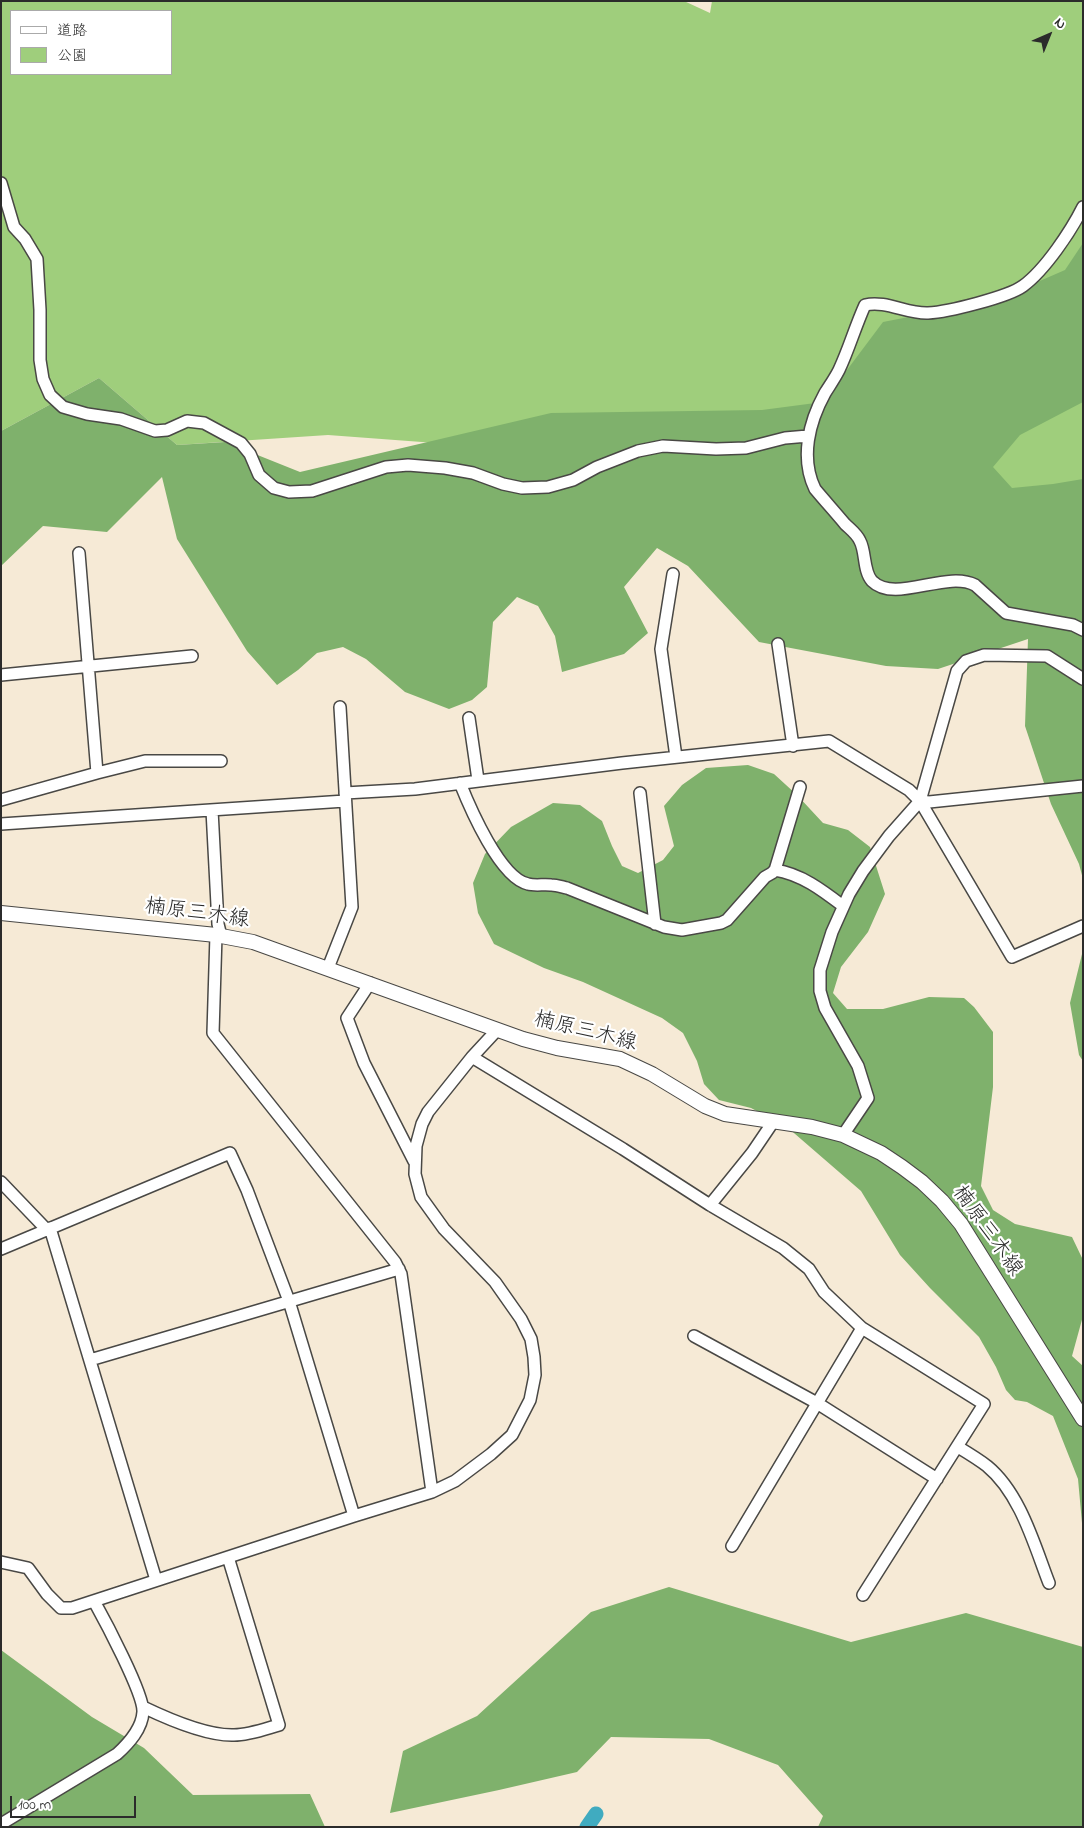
<!DOCTYPE html>
<meta charset="utf-8">
<style>
body{margin:0}
#map{position:relative;width:1084px;height:1828px;overflow:hidden;background:#f6ead6;font-family:"Indie Flower","Klee One",sans-serif}
canvas{display:block}
.frame{position:absolute;inset:0;border:2px solid #2b2b2b;pointer-events:none}
.legend{position:absolute;left:10px;top:10px;width:162px;height:65px;box-sizing:border-box;background:#fff;border:1px solid #aaa;margin:0;padding:6px 9px;list-style:none;font-size:15px;color:#2b2b2b}
.legend li{display:flex;align-items:center;gap:10px;height:25px}
.legend b{width:25px;border:1px solid #aaa}
.north{position:absolute;left:1024px;top:10px;width:50px;height:50px;-webkit-text-stroke:4px #fff;paint-order:stroke;rotate:44deg;font-size:14px;font-weight:700;line-height:20px;text-align:center;color:#2b2b2b}
.north::after{content:'';display:block;margin:auto;width:18px;height:22px;background:#2b2b2b;clip-path:polygon(50% 0,100% 100%,50% 72%,0 100%)}
.scale{position:absolute;left:10px;top:1796px;width:126px;height:22px;box-sizing:border-box;border:2px solid #2b2b2b;border-top:0;padding-left:6px;font-size:15px;line-height:18px;white-space:nowrap;color:#2b2b2b;-webkit-text-stroke:4px #fff;paint-order:stroke}
</style>
<div id="map">
<canvas width="1084" height="1828"></canvas>
<div class="frame"></div>
<ul class="legend">
<li><b style="height:6px;background:#fff"></b>道路</li>
<li><b style="height:14px;background:#9fce7c"></b>公園</li>
</ul>
<div class="north">N</div>
<div class="scale">100 m</div>
</div>
<script>
const c = document.querySelector('canvas').getContext('2d');
c.lineJoin = 'round';
function fillPath(path, color) { c.fillStyle = color; c.fill(path, 'evenodd'); }
function stroke(path, color, width, dash) { c.strokeStyle = color; c.lineWidth = width; c.lineCap = dash ? 'butt' : 'round'; c.setLineDash(dash || []); c.stroke(path); }
function write(font, color, halo, rows, align = 'center') {
  c.font = font + ' "Indie Flower","Klee One",sans-serif'; c.lineWidth = 4.5; c.setLineDash([]); c.textBaseline = 'middle'; c.strokeStyle = halo; c.fillStyle = color; for (const [text, x, y, turn = 0] of rows) {
    c.save(); c.translate(x, y); c.rotate((+turn || 0) * Math.PI / 180); c.textAlign = isNaN(turn) ? turn : align; if (halo) c.strokeText(text, 0, 0); c.fillText(text, 0, 0); c.restore();
  }
}
fillPath(new Path2D(`
 M1 1H684L710 13 712 1H1083V640L489 447 328 435 177 445 99 378 1 431ZM11 11H171V74H11Z`), '#9fce7c');
fillPath(new Path2D(`
 M1083 243V402L1020 435 993 467 1012 488 1053 484 1083 479V879L1079 864 1051 804 1025 726 1028 639 938 669 886 666 759 642 688 566 657 548 624 587 648 633 624 654 562 672 555 636 538 606 517 597 493 622 487 687 472 700 449 709 405 692 366 659 343 647 317 653 298 670 277 685 247 651 177 539 162 477 107 532 43 526 1 566V431L99 378 177 445 225 442 300 472 551 413 762 410 823 402 883 322 996 300 1065 270Z
 M748 765 774 774 797 795 823 823 848 830 870 847 885 894 868 932 841 967 833 993 847 1009H883L929 997 964 998 974 1007 993 1032V1087L981 1186 993 1210 1015 1224 1072 1237 1083 1260V1316L1072 1356 1083 1366V1534L1078 1479 1053 1416 1027 1402 1015 1400 1006 1390 996 1367 979 1337 930 1288 900 1255 861 1191 787 1127 751 1108 719 1100 704 1084 697 1061 683 1033 662 1018 583 982 544 968 494 944 478 913 473 883 485 854 511 827 553 803 580 805 602 821 612 846 622 866 638 873 663 860 674 846 664 806 682 785 706 768Z
 M1083 950V1061L1079 1055 1070 1003Z
 M669 1587 851 1642 966 1613 1083 1647V1827H818L823 1816 778 1765 709 1739 611 1737 577 1772 499 1790 390 1813 403 1751 477 1716 591 1612Z
 M1 1650 92 1717 144 1748 193 1795 310 1794 325 1827H1Z`), '#7fb16c');
stroke(new Path2D(`
 M587 1827 596 1814`), '#40abc0', 15);
const minor = new Path2D(`
 M1 183 14 227 25 239 37 259 40 310V360L43 379 50 395 63 407 87 414 121 419 155 431 167 430 187 421 204 423 241 443 250 454 259 475 274 488 289 492 312 491 386 467 408 465 445 468 473 473 503 484 522 488 548 487 573 480 597 467 638 451 663 446 716 449 746 448 785 438 808 436
 M1083 207C1071 231 1045 270 1023 286 1008 297 948 312 928 313 907 314 886 300 865 305 855 327 849 349 839 370 835 378 830 385 825 393 809 422 800 458 815 489 825 501 835 512 845 524 850 529 857 534 860 541 866 552 863 571 872 581 895 604 946 570 975 585L1006 613 1073 625 1083 630
 M79 553 97 773
 M673 574 661 649 676 757
 M778 644 793 746
 M1 675 192 656
 M469 718 478 780
 M460 783C470 808 500 878 528 884 535 886 544 884 551 885 557 885 562 887 567 888L664 927 682 930 721 923 727 920 765 877 772 873 775 870 800 787
 M345 793 415 789 622 763 829 741 909 790 920 801 1012 957 1083 926
 M640 793 655 924
 M1 800 97 773 145 761H221
 M920 801 929 802 1083 786
 M212 810 218 924 221 936
 M1 824 345 801
 M775 870C801 874 822 890 843 906
 M216 935 213 1033 395 1262 401 1274 432 1492
 M328 968 352 907 340 707
 M370 983 347 1018 364 1063 414 1161
 M472 1057 623 1149 710 1205 783 1248 809 1269 824 1292 862 1328 984 1404 863 1595
 M843 1135 868 1098 858 1066 825 1008 820 991V970L832 932 849 894 863 871 889 836 920 801 957 671 966 661 984 655 1047 656 1083 679
 M1 1182 46 1229
 M710 1205 752 1153 773 1122
 M50 1228 156 1580
 M1 1249 230 1153 247 1190 289 1301 354 1516
 M694 1336 817 1403 937 1479
 M90 1360 399 1269
 M958 1447C968 1453 978 1459 987 1466 1020 1493 1034 1544 1049 1583
 M732 1546 862 1328
 M1 1562 28 1568 47 1594 61 1608H72L354 1516 432 1492 455 1481 491 1454 512 1435 530 1400 535 1375 534 1357 531 1339 521 1319 495 1282 444 1229 421 1197 415 1174 416 1146 422 1124 428 1112 472 1057 497 1030
 M143 1707C168 1719 206 1736 234 1735 249 1735 265 1729 279 1725L228 1557
 M1 1824 117 1754C129 1743 142 1729 143 1712 144 1694 104 1619 94 1601`);
const major = new Path2D(`
 M1 913 216 935 253 942 523 1039 557 1048 620 1059 652 1074 705 1106 725 1114 812 1127 843 1135 881 1153 902 1167 922 1182 942 1201 961 1224 1083 1419`);
stroke(minor, '#494845', 14);
stroke(major, '#494845', 16);
stroke(minor, '#fff', 11);
stroke(major, '#fff', 14);
write('21px', '#2b2b2b', '#fff', [
 ["楠原三木線",197,915,8],
 ["楠原三木線",585,1033,14],
 ["楠原三木線",986,1232,55]
]);
</script>
